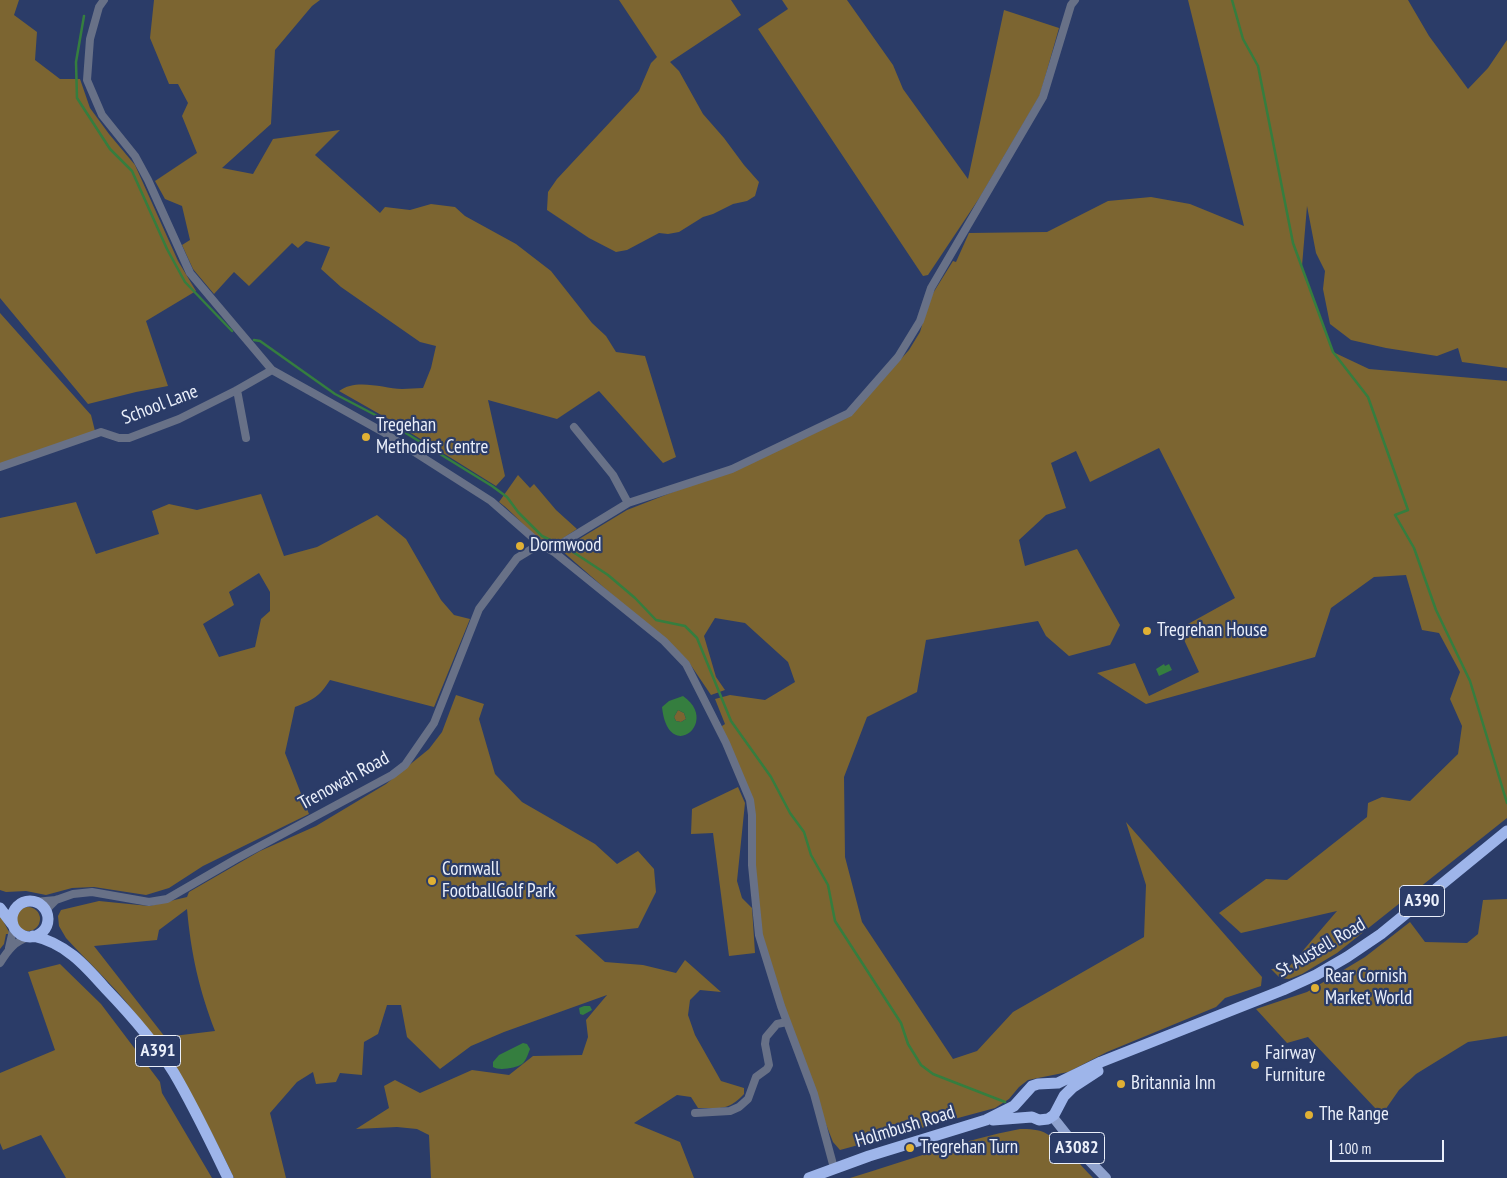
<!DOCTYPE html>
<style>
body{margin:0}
#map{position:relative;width:1507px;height:1178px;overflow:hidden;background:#2b3c68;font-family:"PT Sans Narrow",sans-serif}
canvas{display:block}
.scale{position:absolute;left:1330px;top:1140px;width:114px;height:22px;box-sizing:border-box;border:2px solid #eaeffa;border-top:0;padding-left:6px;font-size:15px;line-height:18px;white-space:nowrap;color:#eaeffa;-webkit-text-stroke:4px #2b3c68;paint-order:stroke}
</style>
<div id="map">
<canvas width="1507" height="1178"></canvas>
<div class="scale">100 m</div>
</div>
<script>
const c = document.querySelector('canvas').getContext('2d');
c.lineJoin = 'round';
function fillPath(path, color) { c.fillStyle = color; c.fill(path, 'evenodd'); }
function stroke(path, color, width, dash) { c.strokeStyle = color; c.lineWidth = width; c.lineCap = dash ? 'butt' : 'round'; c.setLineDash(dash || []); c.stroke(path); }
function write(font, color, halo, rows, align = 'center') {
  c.font = font + ' "PT Sans Narrow",sans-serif'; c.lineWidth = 4.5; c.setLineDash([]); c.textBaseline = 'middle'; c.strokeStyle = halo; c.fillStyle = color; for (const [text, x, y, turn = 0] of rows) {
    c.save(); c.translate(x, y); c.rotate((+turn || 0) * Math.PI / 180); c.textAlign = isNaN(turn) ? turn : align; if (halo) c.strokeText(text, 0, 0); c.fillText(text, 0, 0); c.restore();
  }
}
fillPath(new Path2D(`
 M0 0H19L14 15 37 32 35 60 60 79H80L90 108 109 134 135 165 178 261 196 291 146 321 168 386 136 392 88 404 0 298Z
 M154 0H320L312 6 275 50 271 124 222 168 253 174 273 139 340 130 315 155 380 213 385 207 410 210 431 204 455 207 465 216 516 244 551 271 592 323 606 336 616 352 645 356 676 457 663 463 599 391 557 419 488 400 505 476 496 486 390 420 339 391C356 378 383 388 402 389 409 389 416 388 423 388L431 368 436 346 420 342 341 287 321 269 330 247 306 241 298 248 292 243 249 286 234 272 214 294 193 269 182 245 190 240 182 206 165 199 155 181 197 153 182 116 188 103 178 84H169L150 38Z
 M619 0H731L741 15 670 62 679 71 703 114 724 138 744 165 759 182 755 196 747 201 733 204 713 214 703 217 679 232 668 234 659 233 627 250 616 252 589 238 547 210 548 192 557 179 639 91 651 63 657 57Z
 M782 0H847L893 65 903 89 968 179 1004 10 1059 28 1040 95 980 197 928 275 923 276 758 29 788 9Z
 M1188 0H1408L1429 36 1468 89 1488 68 1507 40V368L1462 362 1458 348 1437 356 1386 348 1351 340 1330 324 1323 289 1325 271 1316 253 1307 206 1302 266 1333 352 1369 369 1507 381V818L1337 953 1302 974 1289 979 1280 978 1271 969 1288 968 1337 911 1241 933 1219 913 1266 879 1287 880 1367 817 1368 803 1382 797 1410 801 1458 754 1462 726 1450 699 1460 672 1439 633 1422 630 1406 575 1374 577 1331 608 1315 657 1146 704 1097 673 1135 663 1149 696 1199 672 1179 629 1235 598 1159 448 1090 482 1076 451 1051 463 1066 508 1046 515 1019 540 1025 566 1077 549 1120 625 1110 645 1069 656 1046 636 1038 621 926 640 917 692 867 717 844 777 845 857 862 922 953 1059 977 1051 1013 1012 1144 937 1146 885 1126 822 1262 977 1261 986 1225 998 1216 1007 1107 1052 1068 1072 1028 1080 1019 1087 1009 1099 995 1108 840 1150 833 1142 814 1094 759 935 750 800 719 728 725 724 715 699 730 695 765 700 795 682 788 662 745 623 715 618 704 636 716 677 725 690 711 695 688 661 561 550 627 510 732 469 851 415 909 350 920 332 930 298 953 261 956 262 969 233 1047 232 1108 201 1151 197 1190 204 1244 226Z
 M0 313 91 415 95 431 0 465Z
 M518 475 530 488 534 484 556 510 577 529 551 546C533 539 516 514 499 502Z
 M261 494 284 556 317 547 377 515 406 539 441 600 454 615 470 619 434 707 330 680C319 697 313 700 295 707L285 753 309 814 203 866 169 888 146 895 94 887 72 888 46 895 26 891 6 892 0 890V518L76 502 96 554 159 534 152 511 169 504 197 510ZM259 573 270 592V611L261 619 255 647 219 657 203 624 234 605 229 592Z
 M456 695 484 704 479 719 495 774 522 802 595 844 617 864 638 851 654 869 656 892 638 928 575 935 605 962 643 965 676 973 685 960 721 992 700 990 690 1000 688 1015 695 1035 721 1081 744 1088V1094C728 1111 721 1108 698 1108L691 1097 677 1095 634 1123 680 1142 694 1178H431L429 1135 417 1129 397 1127 356 1129 389 1108 384 1086 395 1080 420 1093 472 1070 509 1075 533 1056 582 1055 588 1037 586 1020 607 995 504 1032 471 1046 440 1069 407 1037 401 1005H387L378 1034 364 1042 362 1075 340 1073 336 1082 316 1084 313 1072 297 1082 270 1113 286 1178H234C206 1118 173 1061 131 1008 112 984 88 962 66 938L59 926 58 916 61 910 99 901 149 906 187 897 189 892 260 851 316 826 386 784 429 749 442 732ZM187 909C191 954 199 989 215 1031L165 1037 94 946 157 940 159 930Z
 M678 710 684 713 686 719 681 722 676 721 674 717Z
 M738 787 745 803 737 881 742 898 752 908 755 953 729 956 713 833 691 834 692 809Z
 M1507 899V1036L1468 1042 1416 1074 1399 1090 1383 1113 1376 1109 1308 1037 1287 1043 1256 1009 1307 992 1365 957 1410 922 1425 942 1467 943 1478 934 1483 900Z
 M16 919a12 12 0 1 1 24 0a12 12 0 1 1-24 0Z
 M0 915 9 932V934H6L4 944 0 949Z
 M60 964 101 1004 160 1082 162 1093 212 1178H66L41 1135 3 1150 0 1143V1073L55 1050 28 972Z
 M1020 1129C1029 1129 1039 1129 1047 1134 1065 1144 1079 1164 1093 1178H850C906 1161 962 1140 1020 1129Z`), '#7c6531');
fillPath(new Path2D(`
 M1164 664 1165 666 1169 664 1172 670 1159 676 1156 669Z
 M683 696C721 722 668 765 662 707L669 701ZM678 710 684 713 686 719 681 722 676 721 674 717Z
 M584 1006H590L592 1010 583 1015 580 1014 579 1008Z
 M523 1043 527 1044 530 1049C528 1054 526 1061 522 1064 516 1068 499 1071 493 1067V1062L499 1055Z`), '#357e3f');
stroke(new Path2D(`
 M1232 0 1243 39 1258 66 1293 243 1333 352 1368 397 1408 510 1395 515 1414 548 1436 610 1470 681 1507 803
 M84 16 76 62 77 98 110 149 132 171 167 249 185 282 232 331
 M254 340 260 341 335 394 383 419 492 486 507 497 518 512 542 536 567 548 608 575 635 598 656 620 685 626 697 638 731 721 771 777 790 813 804 832 811 855 828 885 835 921 901 1023 908 1044 921 1065 933 1074 1005 1102`), '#357e3f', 2.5);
stroke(new Path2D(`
 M104 0 99 7 90 39 87 80 102 115 135 156 148 180 190 273 272 370 383 432 491 501 540 544 554 552 664 641 686 664 726 743 750 800 752 815V865L759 935 781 1006 814 1094 834 1168
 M237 390 246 438
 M574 427 613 475 628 503
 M0 467 101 432 119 438H129L179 419 237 390 272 370
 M554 552 564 542 628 503 732 469 849 413 898 357 920 321 931 288 1043 97 1071 5 1075 0
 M35 902 56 900 73 894 92 892 149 902 167 899 236 859 392 775 405 765 434 723 479 609 517 558 540 544
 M46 913 48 908 56 900
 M9 948 14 926
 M0 963C8 950 15 941 29 937
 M695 1113 730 1111 739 1107 748 1099 756 1077 767 1069 769 1065 765 1044 766 1037 777 1024 787 1022`), '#687187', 8);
stroke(new Path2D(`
 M1052 1116 1079 1150 1106 1178`), '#8fa2ce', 10);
stroke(new Path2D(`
 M12 919a18 18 0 1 1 36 0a18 18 0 1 1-36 0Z
 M0 908 12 924
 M33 936C65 943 84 964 105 988 130 1014 155 1042 174 1073 194 1107 211 1143 228 1178
 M993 1120 1032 1117 1039 1120 1048 1119 1054 1115 1064 1096 1072 1088 1098 1071
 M809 1178 869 1156 986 1120 1014 1106 1032 1086 1038 1084 1058 1083 1101 1062 1283 990 1316 975 1347 957 1381 934 1507 831`), '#9eb5ea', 11);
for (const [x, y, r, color] of [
 [366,437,5,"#e0b034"],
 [520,546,5,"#e0b034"],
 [1147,631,5,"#e0b034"],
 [432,881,5,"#e0b034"],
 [1315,988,5,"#e0b034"],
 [1255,1065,5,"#e0b034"],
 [1121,1084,5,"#e0b034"],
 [1309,1115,5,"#e0b034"],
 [910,1148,5,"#e0b034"]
]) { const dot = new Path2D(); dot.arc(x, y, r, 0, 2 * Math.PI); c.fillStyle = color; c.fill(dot); stroke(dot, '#2b3c68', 2); }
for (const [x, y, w] of [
 [1422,901,45],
 [158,1051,45],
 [1077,1148,55]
]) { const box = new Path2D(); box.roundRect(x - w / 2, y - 15.5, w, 31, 4); c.fillStyle = '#2b3c68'; c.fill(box); stroke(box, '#eaeffa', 1); }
write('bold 18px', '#eaeffa', null, [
 ["A390",1422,901],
 ["A391",158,1051],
 ["A3082",1077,1148]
]);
write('19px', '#eaeffa', '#2b3c68', [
 ["School Lane",160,405,-21],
 ["Trenowah Road",344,781,-29],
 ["St Austell Road",1321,948,-30],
 ["Holmbush Road",905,1127,-17]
]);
write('19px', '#eaeffa', '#2b3c68', [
 ["Tregehan",376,426],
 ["Methodist Centre",376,448],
 ["Dormwood",530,546],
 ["Tregrehan House",1157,631],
 ["Cornwall",442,870],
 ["FootballGolf Park",442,892],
 ["Rear Cornish",1325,977],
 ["Market World",1325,999],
 ["Fairway",1265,1054],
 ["Furniture",1265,1076],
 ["Britannia Inn",1131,1084],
 ["The Range",1319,1115],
 ["Tregrehan Turn",920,1148]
], 'left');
</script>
